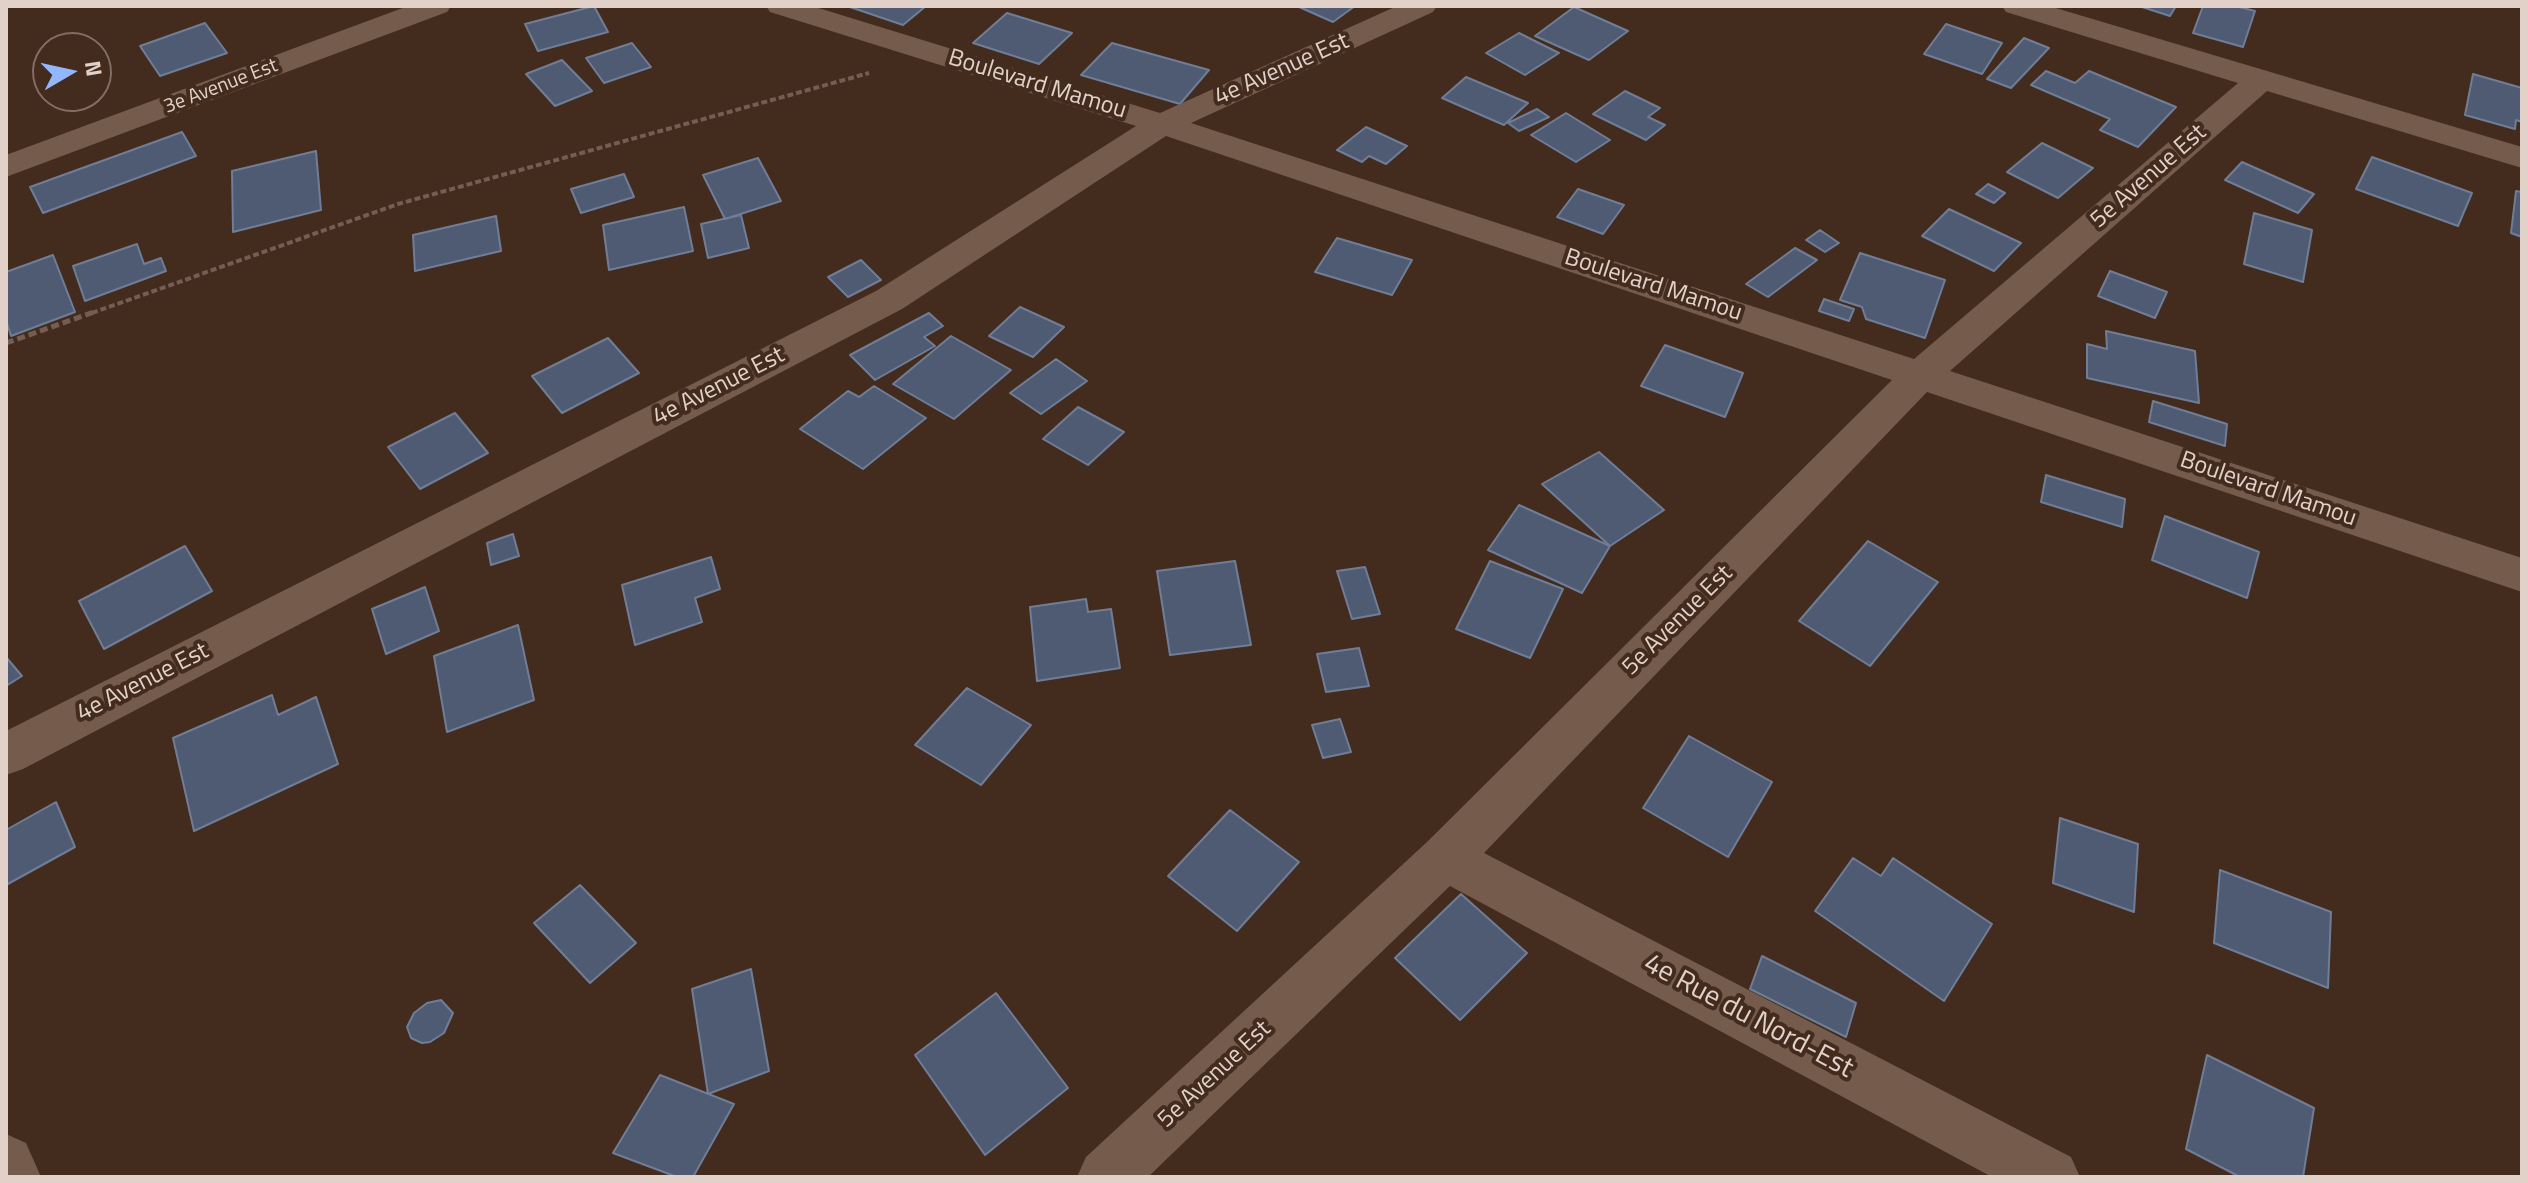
<!DOCTYPE html>
<style>
body{margin:0}
#map{position:relative;width:2528px;height:1183px;overflow:hidden;background:#432b1e;font-family:"Titillium Web",sans-serif}
canvas{display:block}
.frame{position:absolute;inset:0;border:8px solid #e1d1c9;pointer-events:none}
.north{position:absolute;left:32px;top:32px;width:80px;height:80px;box-sizing:border-box;background:#432b1e;border:2px solid #826d62;border-radius:50%;rotate:81deg;font-size:22px;font-weight:700;line-height:32px;text-align:center;color:#e1d1c9}
.north::after{content:'';display:block;margin:auto;width:28px;height:36px;background:#93b7fd;clip-path:polygon(50% 0,100% 100%,50% 72%,0 100%)}
</style>
<div id="map">
<canvas width="2528" height="1183"></canvas>
<div class="frame"></div>
<div class="north">N</div>
</div>
<script>
const c = document.querySelector('canvas').getContext('2d');
c.lineJoin = 'round';
function fillPath(path, color) { c.fillStyle = color; c.fill(path, 'evenodd'); }
function stroke(path, color, width, dash) { c.strokeStyle = color; c.lineWidth = width; c.lineCap = dash ? 'butt' : 'round'; c.setLineDash(dash || []); c.stroke(path); }
function write(font, color, halo, rows, align = 'center') {
  c.font = font + ' "Titillium Web",sans-serif'; c.lineWidth = 8; c.setLineDash([]); c.textBaseline = 'middle'; c.strokeStyle = halo; c.fillStyle = color; for (const [text, x, y, turn = 0] of rows) {
    c.save(); c.translate(x, y); c.rotate((+turn || 0) * Math.PI / 180); c.textAlign = isNaN(turn) ? turn : align; if (halo) c.strokeText(text, 0, 0); c.fillText(text, 0, 0); c.restore();
  }
}
const building = new Path2D(`
 M594 6 608 32 538 51 525 24Z
 M847 6H926L903 25Z
 M1297 6H1355L1333 22Z
 M2139 6H2176L2170 16Z
 M2203 6H2235L2255 11 2243 47 2193 33Z
 M1574 7 1628 31 1589 60 1535 36Z
 M1007 13 1072 33 1039 64 973 43Z
 M205 23 227 53 160 76 140 46Z
 M1946 24 2002 43 1982 74 1924 54Z
 M1519 33 1559 53 1525 75 1486 53Z
 M2024 38 2049 48 2011 88 1987 79Z
 M632 43 651 67 604 83 586 58Z
 M1112 43 1209 70 1180 104 1081 75Z
 M562 60 592 91 555 106 526 74Z
 M2046 71 2075 83 2089 71 2176 107 2138 147 2100 130 2110 119 2031 85Z
 M2473 74 2522 88V122L2516 120 2515 129 2465 115Z
 M1466 77 1528 103 1504 125 1442 98Z
 M1625 91 1660 108 1648 117 1665 125 1646 140 1593 114Z
 M1537 109 1549 117 1519 131 1508 123Z
 M1566 113 1610 140 1576 162 1531 135Z
 M1366 127 1407 146 1386 164 1369 156 1362 162 1337 150Z
 M182 132 196 156 43 213 30 187Z
 M2042 143 2093 168 2058 198 2007 172Z
 M316 151 321 210 233 232 232 171Z
 M2372 157 2472 193 2458 226 2356 189Z
 M758 158 781 201 725 219 703 175Z
 M2242 162 2314 194 2298 213 2225 180Z
 M624 174 634 197 581 213 571 189Z
 M1988 184 2005 193 1994 203 1976 194Z
 M1578 189 1624 205 1603 234 1557 217Z
 M2516 191 2522 192V237L2511 233Z
 M684 207 693 251 609 270 603 225Z
 M1949 209 2021 243 1994 271 1922 236Z
 M2254 213 2312 230 2303 282 2244 264Z
 M741 215 749 248 708 258 701 224Z
 M496 216 501 251 415 271 413 235Z
 M1820 230 1839 243 1825 252 1806 240Z
 M1337 238 1412 260 1392 295 1315 272Z
 M137 244 144 264 161 258 166 271 85 301 73 266Z
 M1795 248 1817 260 1768 297 1746 284Z
 M1860 253 1945 280 1925 338 1866 319 1862 307 1840 300Z
 M53 255 75 312 11 336 6 320V272Z
 M861 260 881 280 848 297 828 277Z
 M2110 271 2167 292 2155 318 2098 296Z
 M1824 299 1854 309 1849 321 1819 311Z
 M1020 307 1064 327 1033 357 989 336Z
 M929 313 943 326 924 337 935 346 875 380 850 355Z
 M2106 331 2195 351 2199 403 2087 378V344L2107 349Z
 M951 336 1011 370 954 419 893 384Z
 M608 338 639 373 562 413 532 376Z
 M1665 345 1743 373 1725 417 1641 386Z
 M1056 359 1087 381 1041 414 1010 393Z
 M874 386 926 418 863 469 800 429 848 391 859 397Z
 M2153 401 2227 424 2225 446 2149 422Z
 M1078 407 1124 432 1088 465 1043 439Z
 M455 413 488 453 420 489 388 447Z
 M1599 452 1664 510 1610 546 1542 484Z
 M2046 475 2125 499 2122 527 2041 502Z
 M1519 505 1610 546 1582 593 1488 550Z
 M2165 516 2259 552 2247 598 2152 560Z
 M513 534 519 556 491 565 487 543Z
 M1868 541 1938 582 1870 666 1799 621Z
 M185 546 212 591 104 649 79 601Z
 M711 557 720 589 695 598 702 622 635 645 622 585Z
 M1235 561 1251 645 1170 655 1157 571Z
 M1490 561 1563 589 1530 658 1456 629Z
 M1365 567 1380 614 1352 619 1337 571Z
 M425 587 439 631 386 654 372 609Z
 M1086 599 1088 612 1111 609 1120 668 1037 681 1030 607Z
 M518 625 534 700 447 732 434 656Z
 M1359 648 1369 686 1326 692 1317 654Z
 M6 657 22 676 6 686Z
 M967 688 1031 725 981 785 915 745Z
 M272 695 278 715 316 697 338 764 194 831 173 738Z
 M1340 719 1351 752 1323 758 1312 725Z
 M1689 736 1772 782 1728 857 1643 808Z
 M56 802 75 847 6 885V830Z
 M1230 810 1299 862 1237 931 1168 876Z
 M2060 818 2138 844 2134 912 2053 883Z
 M1853 858 1881 876 1893 858 1992 924 1944 1001 1815 911Z
 M2220 870 2331 912 2328 988 2214 943Z
 M580 885 636 943 590 983 534 923Z
 M1461 894 1527 953 1460 1020 1395 958Z
 M1762 956 1856 1003 1846 1037 1750 989Z
 M751 969 769 1071 708 1094 692 989Z
 M996 993 1068 1088 985 1155 915 1055Z
 M441 1000 453 1013 444 1033 430 1042 422 1043 411 1038 407 1027 414 1013 427 1003Z
 M2207 1055 2314 1108 2303 1177H2240L2186 1149Z
 M660 1075 734 1104 693 1177H677L613 1153Z`);
fillPath(building, '#4f5b73');
stroke(building, '#707d96', 2);
stroke(new Path2D(`
 M92 313 398 204 869 73`), '#745e53', 4, [6, 3]);
stroke(new Path2D(`
 M6 343 97 311`), '#745e53', 5, [8, 4]);
fillPath(new Path2D(`
 M408 6H451L447 12 6 177V155Z
 M766 6H812L1160 113 1397 6H1437L1433 12 1191 123 1914 359 2238 83 2006 12 2002 6H2049L2522 147V168L2267 91 1950 371 2522 558V592L1927 392 1484 853 2071 1157 2080 1177H1992L1450 886 1148 1177H1077L1086 1157 1427 842 1892 380 1166 136 902 309 23 769 6 775V731L876 291 1136 126 770 12Z
 M6 1134 26 1143 41 1177H6Z`), '#755b4c');
write('20px', '#e1d1c9', '#432b1e', [
 ["3e Avenue Est",221,87,-21]
]);
write('24px', '#e1d1c9', '#432b1e', [
 ["4e Avenue Est",1282,70,-24],
 ["Boulevard Mamou",1037,85,17],
 ["5e Avenue Est",2149,177,-41],
 ["Boulevard Mamou",1653,286,18],
 ["4e Avenue Est",719,387,-27],
 ["Boulevard Mamou",2268,490,19],
 ["5e Avenue Est",1678,621,-45],
 ["4e Avenue Est",143,683,-27],
 ["5e Avenue Est",1215,1075,-43]
]);
write('28px', '#e1d1c9', '#432b1e', [
 ["4e Rue du Nord-Est",1748,1017,28]
]);
</script>
